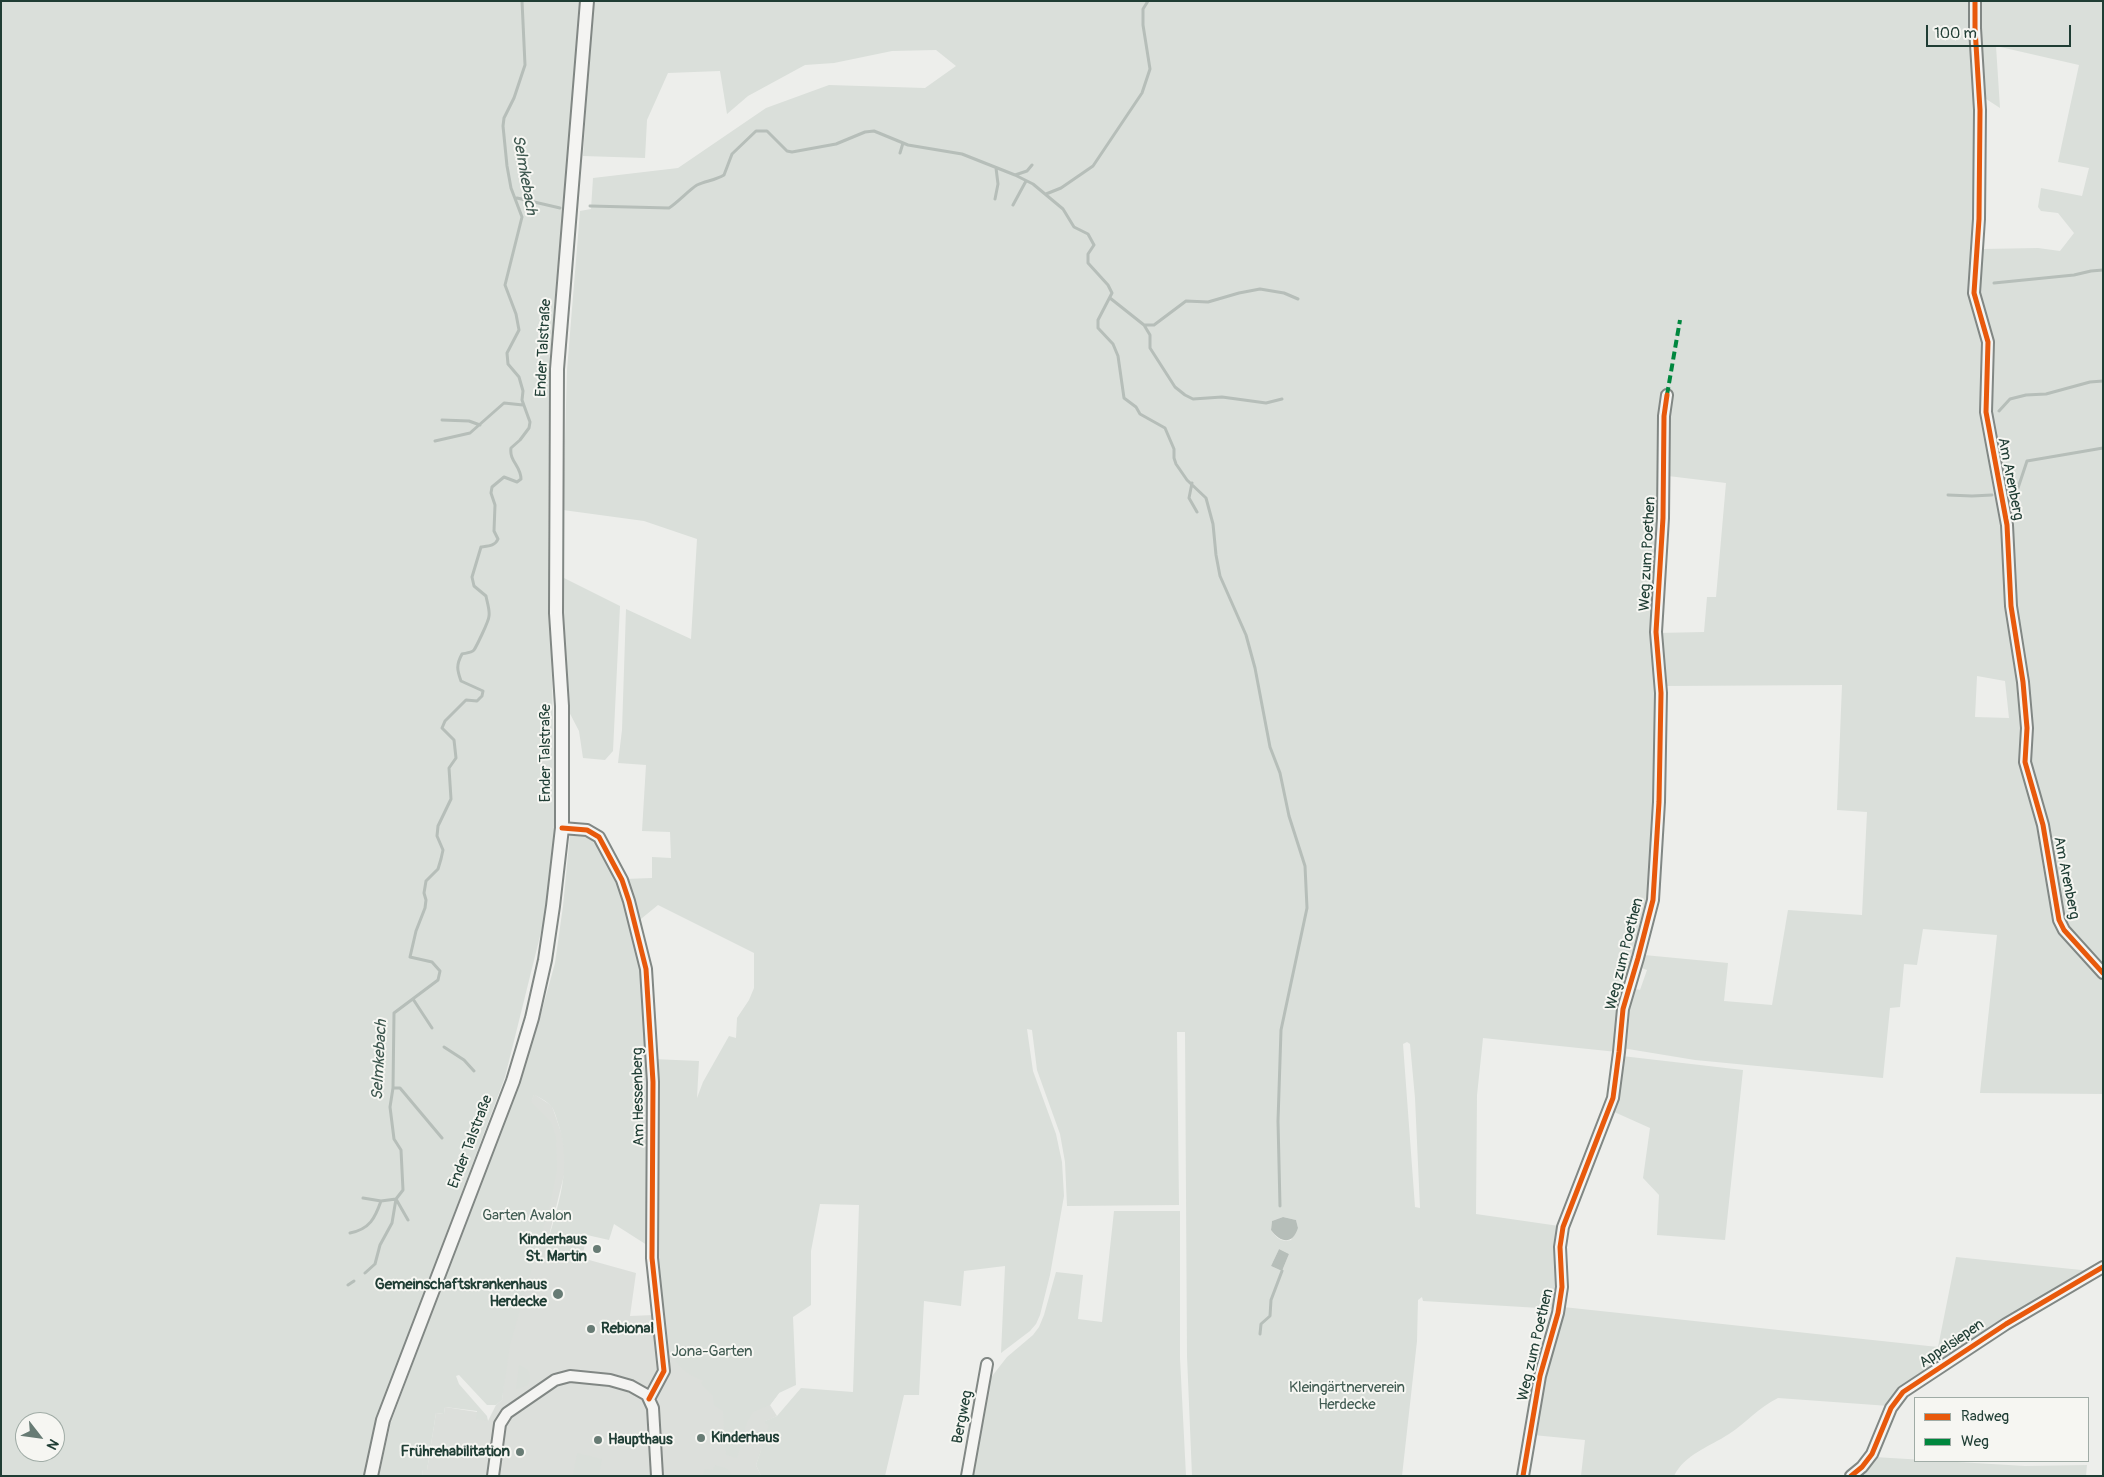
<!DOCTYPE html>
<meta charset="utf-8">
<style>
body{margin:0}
#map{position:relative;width:2104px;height:1477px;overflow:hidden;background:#edeeeb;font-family:Pangolin,sans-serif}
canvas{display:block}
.frame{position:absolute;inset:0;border:2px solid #1f3d34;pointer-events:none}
.legend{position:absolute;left:1914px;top:1397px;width:175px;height:65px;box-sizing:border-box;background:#f6f6f2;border:1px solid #a0aca6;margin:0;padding:6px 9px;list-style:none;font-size:15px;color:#1f3d34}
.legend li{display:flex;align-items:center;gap:10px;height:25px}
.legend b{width:25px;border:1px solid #a0aca6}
.north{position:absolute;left:15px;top:1412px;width:50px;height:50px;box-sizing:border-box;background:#f6f6f2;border:1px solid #a0aca6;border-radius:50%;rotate:120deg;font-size:14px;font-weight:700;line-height:20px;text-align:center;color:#1f3d34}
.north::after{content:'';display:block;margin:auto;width:18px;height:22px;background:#677b74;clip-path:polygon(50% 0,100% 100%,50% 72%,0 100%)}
.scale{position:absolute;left:1926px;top:25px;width:145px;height:22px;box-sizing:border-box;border:2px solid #1f3d34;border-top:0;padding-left:6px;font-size:15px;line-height:18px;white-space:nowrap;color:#1f3d34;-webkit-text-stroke:4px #f6f6f2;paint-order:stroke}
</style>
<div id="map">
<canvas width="2104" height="1477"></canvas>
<div class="frame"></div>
<ul class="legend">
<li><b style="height:6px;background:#e8590c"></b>Radweg</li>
<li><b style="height:6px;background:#00873e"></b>Weg</li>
</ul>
<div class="north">N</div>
<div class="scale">100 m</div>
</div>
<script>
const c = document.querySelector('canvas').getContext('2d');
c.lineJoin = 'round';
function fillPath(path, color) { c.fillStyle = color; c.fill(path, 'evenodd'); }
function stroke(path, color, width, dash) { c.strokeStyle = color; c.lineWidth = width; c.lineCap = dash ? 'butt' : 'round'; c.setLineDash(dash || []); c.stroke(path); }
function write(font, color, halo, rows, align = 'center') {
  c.font = font + ' Pangolin,sans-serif'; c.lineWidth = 4; c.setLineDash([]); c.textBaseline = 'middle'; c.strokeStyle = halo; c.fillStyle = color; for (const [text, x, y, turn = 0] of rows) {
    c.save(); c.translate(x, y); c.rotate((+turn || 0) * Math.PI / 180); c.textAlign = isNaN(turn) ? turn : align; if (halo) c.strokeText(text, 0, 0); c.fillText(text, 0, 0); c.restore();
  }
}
fillPath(new Path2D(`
 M534 1094 552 1106 562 1135 565 1152V1171L546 1248 636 1273 630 1316 654 1315 670 1320 779 1393 770 1405 777 1416 766 1421 770 1425 756 1465 761 1476H422L423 1469 427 1470 436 1413 444 1414 445 1407 477 1412 488 1421 496 1405 502 1400 531 1101Z`), '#dcdfdb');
fillPath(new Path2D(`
 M1 1H581L549 370 548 537 556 827 548 904 505 1077 377 1419 364 1476H1ZM25 1422H55V1452H25Z
 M593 1H2103V967L2066 928 2062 919 2046 824 2028 762 2029 728 2027 683 2018 682 2024 728 2023 762 2041 824 2058 921 2062 931 2103 974V1094L1980 1093 1997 935 1923 929 1917 965 1904 964 1900 1007 1890 1008 1883 1078 1695 1060 1622 1048 1632 988 1640 990 1647 970 1639 967 1644 955 1728 963 1724 1001 1772 1005 1788 910 1862 915 1867 812 1837 810 1842 685 1665 686 1657 633 1704 632 1707 597H1716L1726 483 1668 476V409L1670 395 1664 394 1661 407 1659 518 1652 606V633L1658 704 1651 899 1636 959 1621 1008 1617 1052 1483 1038 1477 1095 1476 1214 1559 1226C1556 1254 1560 1281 1556 1309L1423 1301 1422 1297 1418 1300 1417 1341 1402 1476H1192L1187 1356 1185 1032H1177L1179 1205 1067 1206 1065 1162 1060 1134 1037 1070 1032 1030 1027 1029 1033 1071 1056 1134 1062 1162 1064 1196 1050 1275 1040 1315 1036 1324 1030 1331 1001 1353 1005 1266 964 1271 961 1306 924 1301 919 1395H904L885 1476H761L756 1465 769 1425 765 1423V1421L777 1416 801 1388 853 1392 859 1205 820 1204 811 1251V1305L793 1317 796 1385 779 1393 770 1405 753 1412 747 1422 737 1458 726 1455 723 1411 714 1405 713 1396 701 1383 703 1381C671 1367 669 1353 670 1320H660L654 1257 653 1059 699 1061 697 1098 703 1082 729 1036 736 1038 737 1018 749 1000 754 988V953L658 905 636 923 624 879 652 878V857L671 858 670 832 642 831 646 765 618 763 622 730 626 609 691 639 697 539 644 521 563 510 567 370 580 211 591 209 593 178 678 168 766 108 829 85 925 88 956 66 936 50 892 51 834 63 805 65 748 96 727 114 720 71 668 73 647 120 645 158 583 156ZM1996 46 2079 65 2058 162 2089 168 2082 196 2041 188 2038 207 2041 211 2058 213 2074 233 2060 251 2038 248 1982 249 1985 213 1977 208 1976 155 1980 95 2000 108ZM1977 676 2005 681 2009 718 1975 717ZM1407 1042 1410 1044 1415 1098 1420 1208 1415 1207 1403 1044ZM1283 1217 1296 1220 1298 1228 1291 1240C1281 1243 1276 1237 1271 1230L1272 1221ZM1279 1249 1289 1254 1282 1271 1271 1266Z
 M560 576 620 606 613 751 605 760 583 758 579 731 566 706Z
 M586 832 598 839 620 881 644 971 650 1082V1247L614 1224 609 1240 587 1235 582 1258 546 1248C558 1204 573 1168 558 1123 556 1117 554 1108 550 1105 546 1101 539 1097 534 1095L531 1102 551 1122 556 1137 557 1170 551 1200 510 1345 502 1400 496 1405H487L459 1375 456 1376 459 1384 487 1416 488 1421 476 1419 477 1411 445 1407 444 1414 436 1413 427 1470H423L422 1476H379L391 1422 518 1083 539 1021 555 963 563 906 570 834Z
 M1622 1056 1743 1070 1725 1240 1657 1235 1659 1195 1643 1178 1650 1128 1612 1111Z
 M1114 1211H1180V1358L1186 1476H969L989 1380 1007 1357 1033 1335 1039 1327 1044 1315 1056 1272 1083 1275 1078 1319 1102 1322Z
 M1956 1257 2091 1271 1889 1406 1778 1398C1759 1407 1746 1423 1729 1434 1709 1447 1685 1454 1674 1476H1581L1585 1440 1533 1435 1544 1376 1563 1307 1938 1347Z
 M519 1365C530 1369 533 1376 527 1386L516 1389Z
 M577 1453 602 1459 599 1476H573Z
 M1874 1457 2025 1466 2087 1465 2086 1476H1854Z
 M715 1465 728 1469 732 1476 703 1475 705 1469 713 1470Z`), '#dadfda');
fillPath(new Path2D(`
 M1283 1217 1296 1220 1298 1228C1292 1246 1280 1242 1271 1230L1272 1221Z
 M1279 1249 1289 1254 1282 1271 1271 1266Z`), '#b6beb9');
stroke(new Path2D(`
 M900 153 903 143
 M1015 175 1027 171 1032 165
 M1046 194 1061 188 1093 166 1142 93 1150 69 1143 25V9L1148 1
 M517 198 560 208
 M995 199 998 184 996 168
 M1013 205 1026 181
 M590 206 669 208C678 202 689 190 697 185 706 181 716 180 724 175L732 154 756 131H767L787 151 792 152 836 144 865 132 874 131 908 145 962 154 1015 175 1033 184 1063 209 1074 227 1088 234 1094 245 1088 254V263L1108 285 1112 293 1098 320V328L1113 344 1118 356 1124 398 1136 407 1140 414 1165 428 1174 449V458L1176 464 1187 480 1206 498 1213 524 1216 555 1220 576 1246 635 1255 668 1270 747 1280 773 1289 816 1305 866 1307 908 1281 1030 1278 1121 1280 1206
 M1994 283 2074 275 2091 271 2103 270
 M1110 298 1144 325H1154L1186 301 1208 302 1239 293 1260 289 1284 293 1298 299
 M1144 325 1150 335V348L1175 387 1185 395 1193 399 1222 397 1266 403 1282 399
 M1999 411 2010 399 2026 395 2046 394 2090 382 2103 381
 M442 420 469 421 480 425
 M435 441 470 433 504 403 523 405
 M1192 483 1189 498 1197 512
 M2007 491 2018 488 2027 461 2103 448
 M1948 495 1972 496 1992 495
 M413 999 432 1028
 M444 1047 464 1060 474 1071
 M393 1088H400L442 1138
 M363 1198 381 1201
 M350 1233C370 1229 375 1218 381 1201L396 1199 408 1220
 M365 1273 375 1264 380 1245 392 1223 396 1199 403 1190 401 1150 394 1139 390 1107 393 1088 394 1013 438 980 440 971 432 962 410 957 416 931 425 908 426 900 424 893 426 881 438 869 441 859 443 850 437 836 438 826 451 799 449 768 456 758 454 740 442 728 445 721 466 700 477 701 482 696 483 691 461 681C457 670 456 665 462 654 466 653 471 653 474 650 476 647 489 621 489 616 490 610 487 602 486 596L474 586 472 577 481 547C489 546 495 546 498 539L494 531 495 505 491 493 492 487 504 477 517 482 521 479C521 466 509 461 511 448L520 440 529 428 530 422 522 400 523 391 519 377 508 364 507 353 519 330 516 314 505 285 522 217 511 188 507 166 503 126 504 118 514 98 525 65 522 1
 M348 1285 354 1281
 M1260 1334 1261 1324 1270 1316 1271 1300 1282 1271`), '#b6beb9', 3);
const minor = new Path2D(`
 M1975 1V28L1980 110 1979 219 1974 293 1988 342 1986 412 2007 525 2011 606 2023 682 2027 728 2025 762 2043 825 2059 920 2064 930 2103 973
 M562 828 587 830 599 837 622 880 629 901 646 969 653 1082 652 1258 664 1371 649 1399
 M493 1476 500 1424 507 1413 555 1380 570 1376 610 1380 631 1386 647 1395 653 1408 657 1476
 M967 1476 987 1364
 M1523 1476 1540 1376 1558 1313 1562 1287 1560 1247 1563 1227 1613 1098 1619 1052 1623 1009 1638 958 1653 900 1659 802 1661 693 1656 632 1663 518 1664 416 1667 395
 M1851 1476 1862 1467 1872 1454 1891 1408 1903 1392 2006 1324 2103 1267`);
const major = new Path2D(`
 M371 1476 383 1420 513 1081 532 1018 545 960 553 906 562 828V706L556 613 557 369 587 1`);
stroke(minor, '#818784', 14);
stroke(major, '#818784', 16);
stroke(minor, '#f4f4f2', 10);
stroke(major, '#f4f4f2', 12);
stroke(new Path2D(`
 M1667 395 1680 320`), '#00873e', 4, [8, 4]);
stroke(new Path2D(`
 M1975 1V28L1980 110 1979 219 1974 293 1988 342 1986 412 2007 525 2011 606 2023 682 2027 728 2025 762 2043 825 2059 920 2064 930 2103 973
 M562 828 587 830 599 837 622 880 629 901 646 969 653 1082 652 1258 664 1371 649 1399
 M1523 1476 1540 1376 1558 1313 1562 1287 1560 1247 1563 1227 1613 1098 1619 1052 1623 1009 1638 958 1653 900 1659 802 1661 693 1656 632 1663 518 1664 416 1667 395
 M1851 1476 1862 1467 1872 1454 1891 1408 1903 1392 2006 1324 2103 1267`), '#e8590c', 5);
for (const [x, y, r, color] of [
 [597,1249,5,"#677b74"],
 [558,1294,6,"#677b74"],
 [591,1329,5,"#677b74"],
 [701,1438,5,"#677b74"],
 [598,1440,5,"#677b74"],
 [520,1452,5,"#677b74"]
]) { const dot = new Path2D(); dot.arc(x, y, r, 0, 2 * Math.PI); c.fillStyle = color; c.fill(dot); stroke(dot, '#f6f6f2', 2); }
write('15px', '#1f3d34', '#f6f6f2', [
 ["Ender Talstraße",544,348,-87],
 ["Am Arenberg",2010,479,79],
 ["Weg zum Poethen",1648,554,-87],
 ["Ender Talstraße",546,753,-90],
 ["Am Arenberg",2066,878,79],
 ["Weg zum Poethen",1625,954,-76],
 ["Am Hessenberg",639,1097,-91],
 ["Ender Talstraße",471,1142,-69],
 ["Appelsiepen",1952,1344,-34],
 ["Weg zum Poethen",1536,1345,-77],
 ["Bergweg",963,1417,-79]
]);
write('15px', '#415b52', '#f6f6f2', [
 ["Garten Avalon",527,1216],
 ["Jona-Garten",712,1352],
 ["Kleingärtnerverein",1347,1388],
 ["Herdecke",1347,1405]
]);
write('bold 15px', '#1f3d34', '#f6f6f2', [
 ["Kinderhaus",587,1240],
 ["St. Martin",587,1257],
 ["Gemeinschaftskrankenhaus",547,1285],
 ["Herdecke",547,1302],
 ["Rebional",601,1329,"left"],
 ["Kinderhaus",711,1438,"left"],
 ["Haupthaus",608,1440,"left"],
 ["Frührehabilitation",510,1452]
], 'right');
write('italic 16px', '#3f5850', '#f6f6f2', [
 ["Selmkebach",524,175,80],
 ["Selmkebach",380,1060,-87]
]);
</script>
